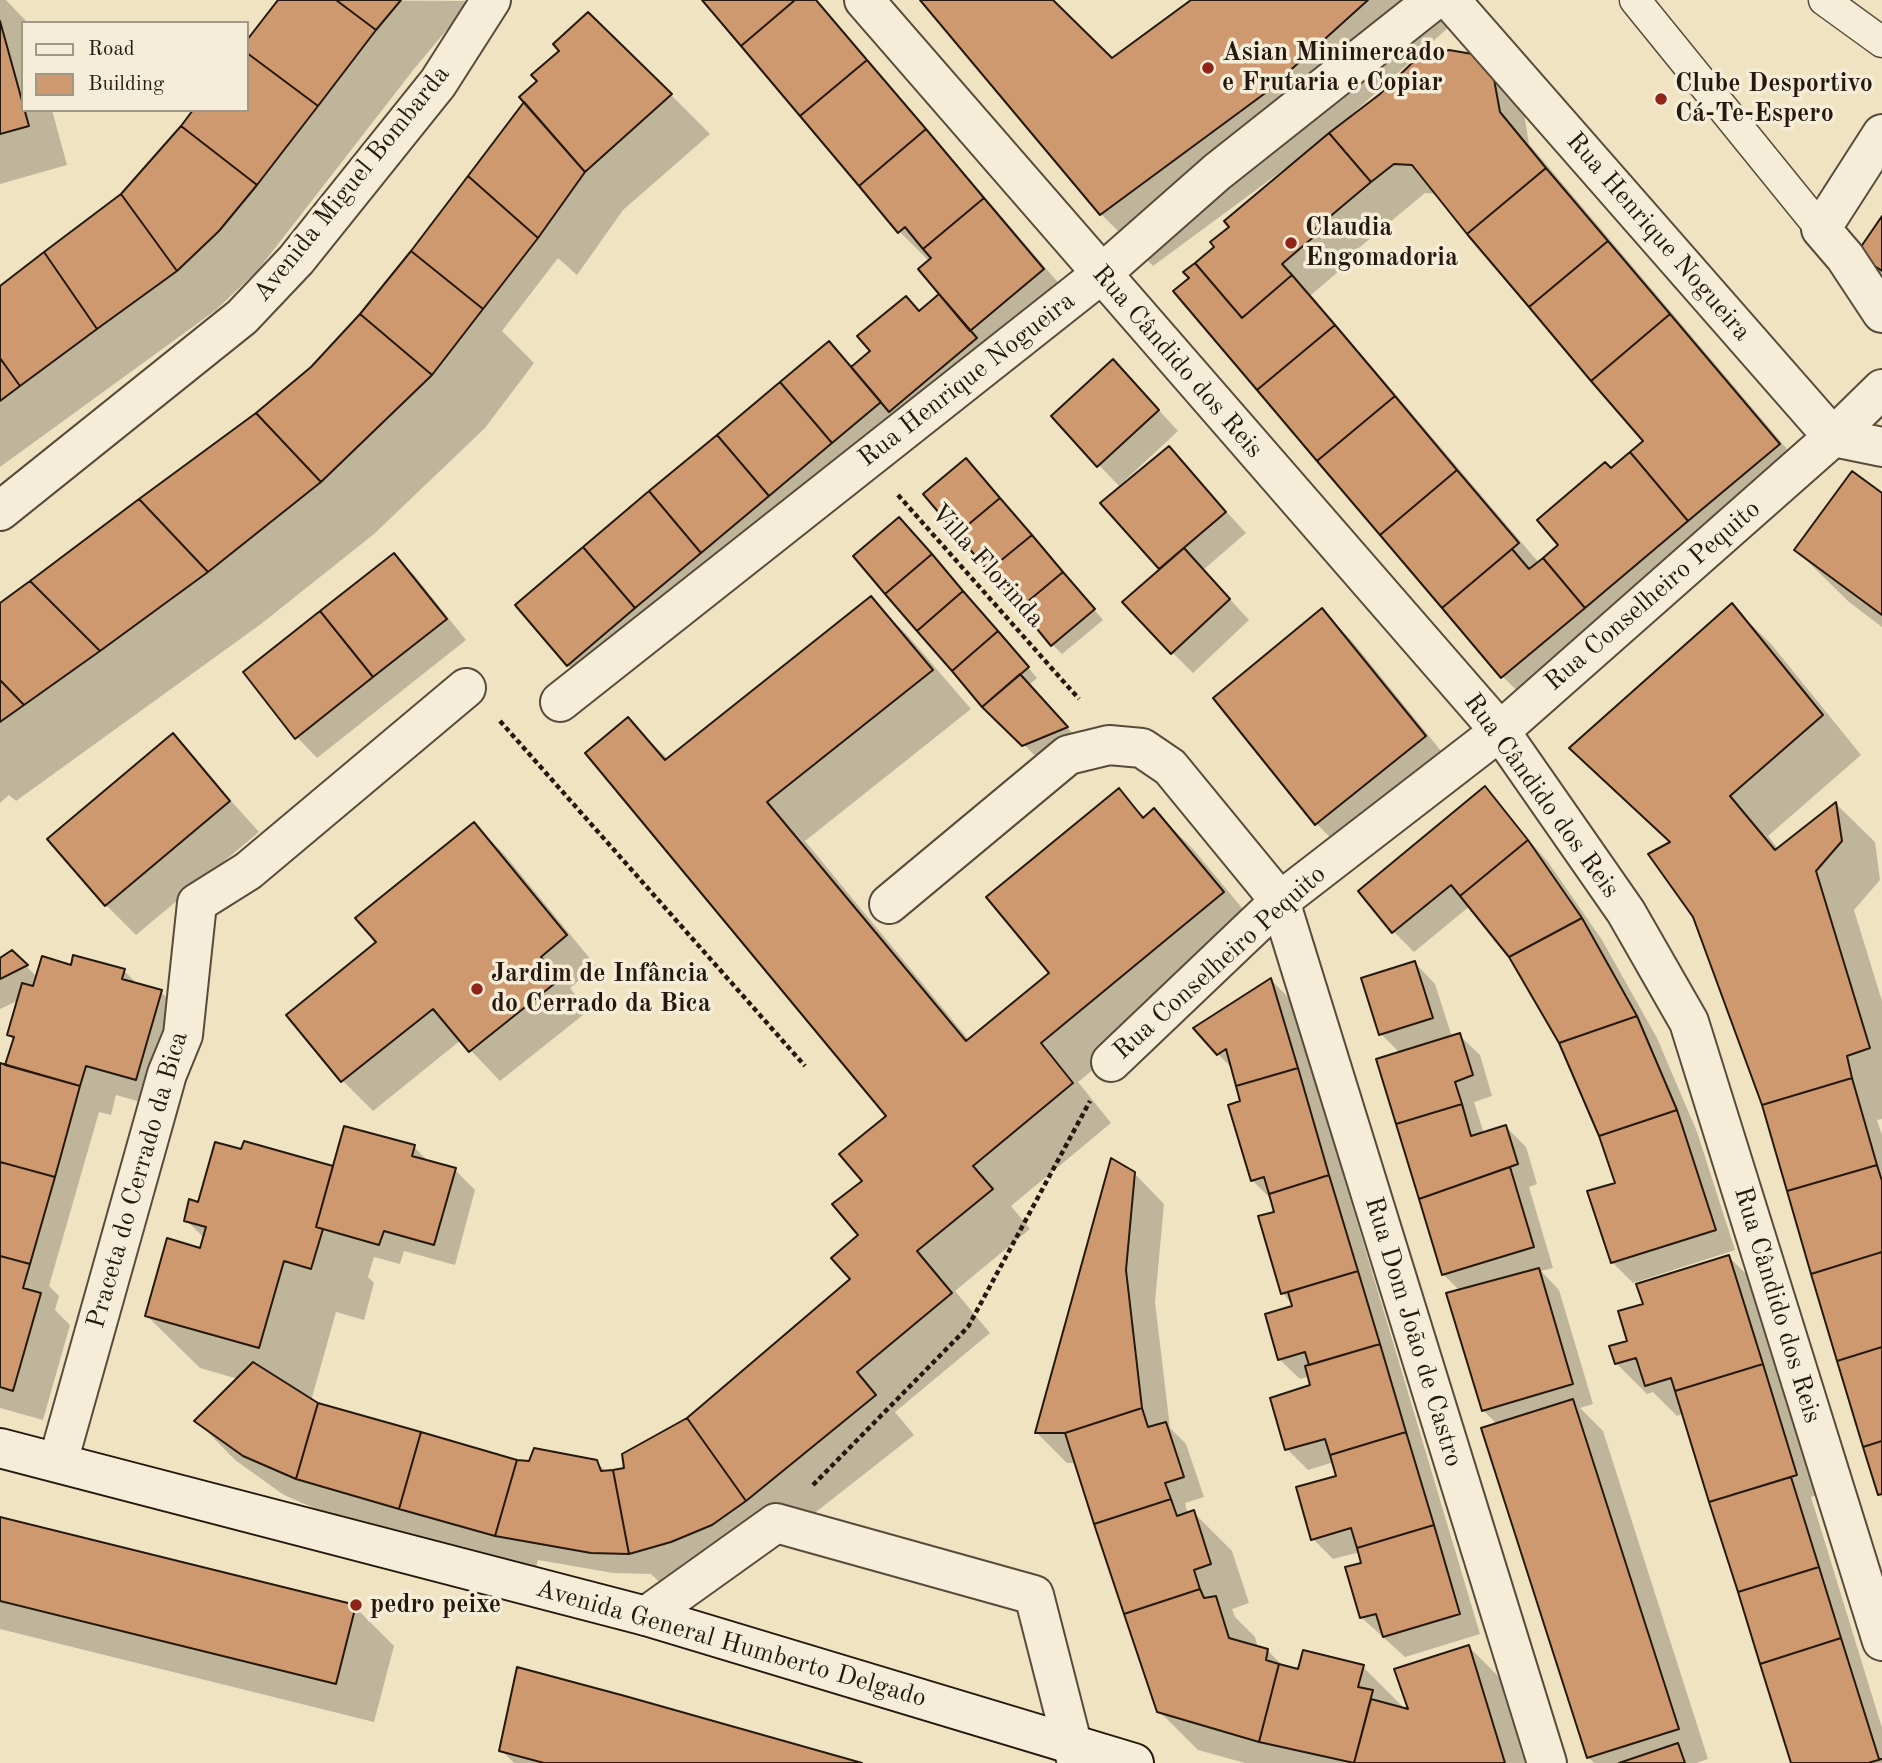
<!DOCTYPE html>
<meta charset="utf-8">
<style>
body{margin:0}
#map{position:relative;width:1882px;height:1763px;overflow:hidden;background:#efe3c2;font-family:"Old Standard TT",serif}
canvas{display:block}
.legend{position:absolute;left:21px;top:21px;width:228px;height:91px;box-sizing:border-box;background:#f5edd7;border:2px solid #a29887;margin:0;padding:9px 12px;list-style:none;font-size:21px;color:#25180e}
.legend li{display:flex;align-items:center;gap:14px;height:35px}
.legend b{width:35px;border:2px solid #a29887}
</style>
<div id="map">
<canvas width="1882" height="1763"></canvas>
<ul class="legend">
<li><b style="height:9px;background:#f5edd7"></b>Road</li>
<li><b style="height:19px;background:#ce996f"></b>Building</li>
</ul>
</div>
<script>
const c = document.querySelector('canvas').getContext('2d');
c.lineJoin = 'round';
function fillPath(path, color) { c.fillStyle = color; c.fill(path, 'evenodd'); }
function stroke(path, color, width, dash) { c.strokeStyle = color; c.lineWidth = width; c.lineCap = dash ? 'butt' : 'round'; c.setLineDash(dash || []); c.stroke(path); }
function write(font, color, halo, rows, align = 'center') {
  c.font = font + ' "Old Standard TT",serif'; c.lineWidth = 7; c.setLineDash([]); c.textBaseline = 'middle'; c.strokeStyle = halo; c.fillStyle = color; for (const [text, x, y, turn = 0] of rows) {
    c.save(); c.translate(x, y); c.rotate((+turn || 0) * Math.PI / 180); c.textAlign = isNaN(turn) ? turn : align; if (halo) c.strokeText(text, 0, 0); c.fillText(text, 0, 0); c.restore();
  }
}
fillPath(new Path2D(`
 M0 0H6L28 23H23V110H52L67 165 0 184Z
 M280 0 471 1 414 69 258 270 216 310 0 467V287L122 195 247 110V43Z
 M705 0H816L1073 300 588 685 568 665 829 343 853 368 920 312 948 306 930 262 900 232Z
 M922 0H1051L1112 60 1193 0H1479L1340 125 1449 52 1520 89 1529 144 1809 475 1533 706 1502 676 1176 291 1192 278 1232 227 1294 162 1153 266 1101 214ZM1425 193 1438 194 1645 441 1561 545 1539 563 1311 295 1346 265 1343 261Z
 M671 95 710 134 623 210 577 275 558 258 502 331 534 363 485 428 374 534 261 624 16 801 9 795 0 803V606L313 369 413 252Z
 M1882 219V277L1859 254Z
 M1133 382 1178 431 1120 485 1122 487 1169 449 1246 533 1203 570 1249 620 1193 673 1172 652 1162 570 1103 503 1121 488 1099 465Z
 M976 470 1103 620 1062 654 1052 644Z
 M1882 495V627L1849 602 1796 550Z
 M394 555 414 575 466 640 317 758 297 737Z
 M870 598 909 637 971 709 805 841 969 1040 1051 973 1119 791 1146 818 1154 810 1193 849 1262 932 1078 1082 1111 1123 1011 1206 1030 1229 955 1291 990 1333 895 1412 914 1435 751 1563 670 1592 651 1574 613 1573 538 1560 534 1574 337 1518 284 1495 235 1460 197 1421 238 1379 200 1368 147 1316 202 1250 205 1239 186 1220 242 1151 334 1168 414 1147 430 1163 455 1170 475 1190 455 1265 404 1251 400 1264 374 1257 368 1277 374 1283 364 1320 336 1312 311 1401 517 1462H596L607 1472 626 1469 852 1279 861 1235 864 1181 888 1116 628 720 668 759Z
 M973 603 1037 678 1029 685 1076 737 1034 755 953 670Z
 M1732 606 1771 644 1861 755 1768 836 1779 850 1836 804 1875 842 1880 880 1854 910 1882 1001V1119L1877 1120 1882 1135V1499L1764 1104 1671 844 1572 748Z
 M1322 611 1352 641 1454 767 1346 854 1316 823Z
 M173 736 259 832 136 935 106 905Z
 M1484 789 1548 862 1602 940 1657 1038 1697 1132 1735 1250 1633 1283 1612 1262 1617 1184 1601 1135 1561 1043 1510 956 1470 906 1414 952 1394 932Z
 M474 824 504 854 596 966 570 988 588 1011 500 1081 461 1040 373 1111 343 1081 289 1015 378 943Z
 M12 952 37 977 72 967 124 971 139 985 161 992 191 1022 166 1109 116 1095 111 1115 99 1112 49 1286 59 1296 55 1310 70 1325 43 1420 0 1408V1065L7 1067 15 1041 9 1035 19 1000 0 1009V959Z
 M1415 963 1435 984 1452 1037 1459 1035 1480 1055 1492 1096 1474 1102 1484 1134 1506 1127 1526 1147 1537 1184 1529 1187 1553 1268 1541 1271 1559 1290 1593 1404 1580 1408 1603 1431 1708 1759 1696 1763H1594L1588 1757 1498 1425 1483 1410 1460 1291 1443 1274 1378 1060 1400 1053 1381 1034Z
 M1271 980 1291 1000 1480 1634 1405 1657 1362 1618 1347 1568 1363 1564 1360 1552 1333 1559 1313 1539 1338 1477 1334 1462 1308 1470 1287 1449 1312 1387 1311 1376 1300 1379 1279 1359 1294 1307 1283 1293 1276 1213 1272 1200 1252 1180 1242 1102 1234 1070 1218 1054Z
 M1134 1173 1164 1204 1155 1302 1170 1428 1186 1444 1204 1497 1185 1503 1188 1514 1193 1512 1232 1551 1249 1603 1232 1609 1235 1617 1255 1637 1258 1648 1267 1650 1284 1667 1299 1671 1363 1667 1402 1706 1401 1709 1411 1711 1469 1647 1499 1677 1525 1763H1245L1198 1750 1159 1711 1076 1463H1067L1037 1433Z
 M1729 1257 1759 1287 1817 1495 1811 1497 1882 1728V1763H1792L1684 1413 1677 1416 1653 1392 1647 1394 1616 1363 1630 1342 1645 1305Z
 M0 1519 355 1607 394 1646 374 1722 0 1629Z
 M501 1750 854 1763H514Z`), '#0003');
const building = new Path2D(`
 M278 0H336L376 30 318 106 247 53V40Z
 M336 0H401L376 30Z
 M702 0H795L741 46Z
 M795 0H816L867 60 800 116 741 46Z
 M920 0H1053L1112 58 1191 0H1368L1264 94 1100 215Z
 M588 12 672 94 585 172 519 97 537 81 531 75 559 51 553 44Z
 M0 21 29 126 0 134Z
 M1449 50 1490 57 1500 112 1546 168 1467 234 1412 165 1394 164 1371 182 1329 133 1380 94 1412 63Z
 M247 53 318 106 257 185 181 126 193 110H247Z
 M867 60 926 129 859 186 800 116Z
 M524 102 585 172 538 238 468 176Z
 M181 126 257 185 219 231 177 271 121 194Z
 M926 129 984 198 923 249 905 227 898 233 859 186Z
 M1329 133 1371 182 1314 230 1317 234 1282 264 1292 275 1242 318 1195 263 1214 247 1210 242 1229 227 1224 221Z
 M1546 168 1608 241 1529 307 1467 234Z
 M468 176 538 238 483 309 411 251Z
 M121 194 177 271 97 329 44 252Z
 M984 198 1044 269 970 331 918 269 931 258 923 249Z
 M1882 216V271L1856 254Z
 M1608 241 1670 314 1591 381 1529 307Z
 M411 251 483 309 432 375 360 314Z
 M44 252 97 329 20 386 0 358V286Z
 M1195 263 1242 318 1292 275 1335 325 1257 390 1173 291 1189 278 1183 272Z
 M939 294 977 338 889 412 851 367 870 351 857 336 906 296 919 311Z
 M360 314 432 375 321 482 256 413 311 367Z
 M1670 314 1780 444 1688 521 1630 452 1643 441 1591 381Z
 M1335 325 1395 396 1317 461 1257 390Z
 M829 341 881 402 832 443 780 382Z
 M0 358 20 386 0 401Z
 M1113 359 1159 410 1097 467 1051 416Z
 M780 382 832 443 769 496 717 435Z
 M1395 396 1457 470 1380 535 1317 461Z
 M256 413 321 482 208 572 139 499Z
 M717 435 769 496 701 553 649 491Z
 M1169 446 1226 512 1159 569 1100 503Z
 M1630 452 1688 521 1585 608 1543 558 1558 545 1537 520 1605 462 1611 468Z
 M966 458 1000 498 957 534 923 494Z
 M1457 470 1519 543 1442 608 1380 535Z
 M1852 471 1882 493V615L1794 550Z
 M649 491 701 553 635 608 583 547Z
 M1000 498 1032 535 988 571 957 534Z
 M139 499 208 572 100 651 30 581Z
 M899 517 932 554 885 594 853 556Z
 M1032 535 1063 572 1020 608 988 571Z
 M583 547 635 608 567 666 515 605Z
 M1184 548 1230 599 1171 654 1122 602Z
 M1512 549 1529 569 1543 558 1585 608 1501 678 1442 608Z
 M394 553 447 619 373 677 320 611Z
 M932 554 963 591 917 631 885 594Z
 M1063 572 1095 609 1051 646 1020 608Z
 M30 581 100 651 24 705 0 680V603Z
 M963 591 998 631 952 671 917 631Z
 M871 596 933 670 767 802 966 1041 1049 973 986 897 1119 788 1143 818 1154 808 1224 892 1041 1043 1073 1083 973 1166 993 1189 917 1251 952 1293 857 1372 876 1395 746 1501 687 1418 850 1279 831 1258 858 1235 832 1204 862 1181 839 1154 886 1116 585 753 628 717 665 760Z
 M1732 603 1823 715 1730 796 1775 850 1836 802 1842 841 1816 871 1870 1048 1847 1056 1852 1078 1762 1105 1693 917 1648 854 1670 842 1569 748Z
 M1322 608 1426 736 1315 825 1213 698Z
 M320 611 373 677 295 739 243 672Z
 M998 631 1029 667 982 707 952 671Z
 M1020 674 1068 727 1022 746 982 707Z
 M0 680 24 705 0 722Z
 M173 733 230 801 105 906 47 839Z
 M1485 786 1528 840 1460 896 1451 885 1392 933 1358 891Z
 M474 822 567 935 541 957 559 980 469 1052 433 1009 341 1082 286 1015 376 942 355 918Z
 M1528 840 1582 918 1509 957 1460 896Z
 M1582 918 1637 1016 1559 1043 1509 957Z
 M12 950 28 965 0 979V958Z
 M73 955 125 969 122 979 162 990 136 1080 86 1066 80 1086 5 1065 14 1037 7 1035 22 983 33 986 42 956 71 965Z
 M1415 961 1433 1018 1379 1035 1361 978Z
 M1271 978 1298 1068 1236 1086 1226 1049 1217 1055 1193 1028Z
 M1637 1016 1677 1110 1599 1136 1559 1043Z
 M1460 1033 1473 1075 1455 1082 1462 1104 1396 1124 1376 1059Z
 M0 1063 80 1086 55 1177 0 1162Z
 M1298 1068 1329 1175 1269 1194 1264 1177 1251 1181 1228 1105 1240 1101 1236 1086Z
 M1852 1078 1877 1165 1787 1191 1762 1105Z
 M1462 1104 1471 1136 1506 1125 1518 1164 1419 1199 1396 1124Z
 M1677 1110 1716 1230 1611 1263 1587 1191 1615 1183 1599 1136Z
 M344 1126 415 1145 412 1156 456 1168 434 1245 384 1231 379 1245 316 1227Z
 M244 1141 333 1166 316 1227 323 1229 311 1269 284 1261 259 1348 145 1316 167 1238 200 1248 206 1227 184 1221 189 1199 198 1202 215 1142 241 1149Z
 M1111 1158 1135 1172 1126 1270 1142 1408 1065 1433H1035Z
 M0 1162 55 1177 30 1264 0 1256Z
 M1877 1165 1882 1181V1252L1811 1274 1787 1191Z
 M1510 1167 1534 1247 1442 1275 1419 1199Z
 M1329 1175 1358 1271 1281 1294 1258 1216 1274 1212 1269 1194Z
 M1882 1252V1347L1837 1361 1811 1274Z
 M1729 1255 1763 1364 1675 1391 1671 1378 1645 1386 1636 1358 1615 1364 1609 1346 1627 1341 1618 1311 1643 1304 1636 1284Z
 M0 1256 30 1264 23 1288 41 1293 13 1391 0 1387Z
 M1539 1268 1573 1384 1482 1411 1446 1293Z
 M1358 1271 1380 1344 1309 1365 1305 1352 1278 1360 1265 1314 1292 1306 1288 1292Z
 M1380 1344 1406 1432 1330 1455 1325 1439 1285 1450 1270 1398 1310 1385 1305 1366Z
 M1882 1347V1441L1863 1447 1837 1361Z
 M253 1362 318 1403 296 1479 243 1456 194 1421Z
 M1763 1364 1797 1475 1709 1502 1675 1391Z
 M1573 1399 1679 1729 1587 1758 1481 1428Z
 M318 1403 421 1432 399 1509 296 1479Z
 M1142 1408 1148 1427 1166 1422 1184 1477 1165 1483 1171 1499 1094 1524 1065 1433Z
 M687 1418 746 1501 712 1525 671 1542 629 1554 613 1470 624 1468 622 1454Z
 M421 1432 517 1460 495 1536 399 1509Z
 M1406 1432 1434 1525 1357 1548 1351 1528 1311 1540 1296 1487 1336 1476 1330 1455Z
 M1882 1441V1494L1878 1495 1863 1447Z
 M534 1448 597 1460 601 1471 613 1470 629 1554 591 1553 495 1536 517 1460 529 1461Z
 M1791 1477 1819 1567 1738 1592 1709 1502Z
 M1171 1499 1177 1516 1194 1510 1211 1564 1194 1570 1200 1589 1124 1614 1094 1524Z
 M0 1517 356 1605 336 1684 0 1601Z
 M1434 1525 1460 1614 1383 1637 1376 1614 1360 1618 1345 1567 1361 1563 1357 1548Z
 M1819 1567 1841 1638 1760 1664 1738 1592Z
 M1200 1589 1204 1598 1216 1596 1229 1638 1268 1649 1266 1660 1279 1664 1259 1742 1157 1712 1124 1614Z
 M1841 1638 1879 1759H1882L1868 1763H1791L1760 1664Z
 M1469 1645 1505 1763H1354L1371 1699 1408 1709 1394 1669Z
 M1303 1650 1364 1665 1358 1687 1373 1690 1354 1763 1259 1742 1279 1664 1298 1669Z
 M517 1667 625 1696 862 1763H544L499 1751Z
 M1678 1743 1685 1763H1619Z`);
fillPath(building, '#ce996f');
stroke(building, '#25180e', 2);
const lane = new Path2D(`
 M1635 0 1821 229
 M1824 0 1882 42`);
const street = new Path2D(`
 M864 0 1500 731 1626 912 1689 1022 1882 1641
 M1450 0 1833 437 1882 447
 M1882 134 1821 229 1845 257 1882 313
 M0 511 242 317 296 260 438 83 491 0
 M560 702 1100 275 1217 172 1434 0
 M889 904 1068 755 1109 745 1142 748 1170 767 1280 901 1547 1763
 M1111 1062 1280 901 1500 731 1833 437 1882 389
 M58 1462 167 1074 183 1035 197 903 248 871 466 688
 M646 1616 776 1523 1034 1595 1077 1763`);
const secondary = new Path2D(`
 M0 1448 646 1616 1134 1763`);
stroke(lane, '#584b3b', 33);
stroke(street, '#584b3b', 42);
stroke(secondary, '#25180e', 42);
stroke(new Path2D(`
 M898 495 1079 699
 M500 721 805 1066
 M813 1485 968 1327 1090 1101`), '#25180e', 4.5, [5, 3.5]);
stroke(lane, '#f5edd7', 30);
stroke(street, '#f5edd7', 38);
stroke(secondary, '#f5edd7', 38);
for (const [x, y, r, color] of [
 [1208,68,7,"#8f2418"],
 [1661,99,7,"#8f2418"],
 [1291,243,7,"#8f2418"],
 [477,989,7,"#8f2418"],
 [356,1605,7,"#8f2418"]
]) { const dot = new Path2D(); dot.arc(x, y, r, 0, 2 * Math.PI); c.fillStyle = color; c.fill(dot); stroke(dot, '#f5edd7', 2.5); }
write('bold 26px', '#25180e', '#f5edd7', [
 ["Asian Minimercado",1222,53],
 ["e Frutaria e Copiar",1222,83],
 ["Clube Desportivo",1675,84],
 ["Cá-Te-Espero",1675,114],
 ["Claudia",1305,228],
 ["Engomadoria",1305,258],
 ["Jardim de Infância",491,974],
 ["do Cerrado da Bica",491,1004],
 ["pedro peixe",370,1605]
], 'left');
write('26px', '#25180e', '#f5edd7', [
 ["Avenida Miguel Bombarda",352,184,-51],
 ["Rua Henrique Nogueira",1658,237,49],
 ["Rua Cândido dos Reis",1177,362,49],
 ["Rua Henrique Nogueira",967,380,-38],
 ["Villa Florinda",987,566,48],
 ["Rua Conselheiro Pequito",1653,596,-41],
 ["Rua Cândido dos Reis",1541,796,54],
 ["Rua Conselheiro Pequito",1220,963,-42],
 ["Praceta do Cerrado da Bica",138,1180,-74],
 ["Rua Cândido dos Reis",1777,1305,73],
 ["Rua Dom João de Castro",1413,1332,73],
 ["Avenida General Humberto Delgado",731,1644,16]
]);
</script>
